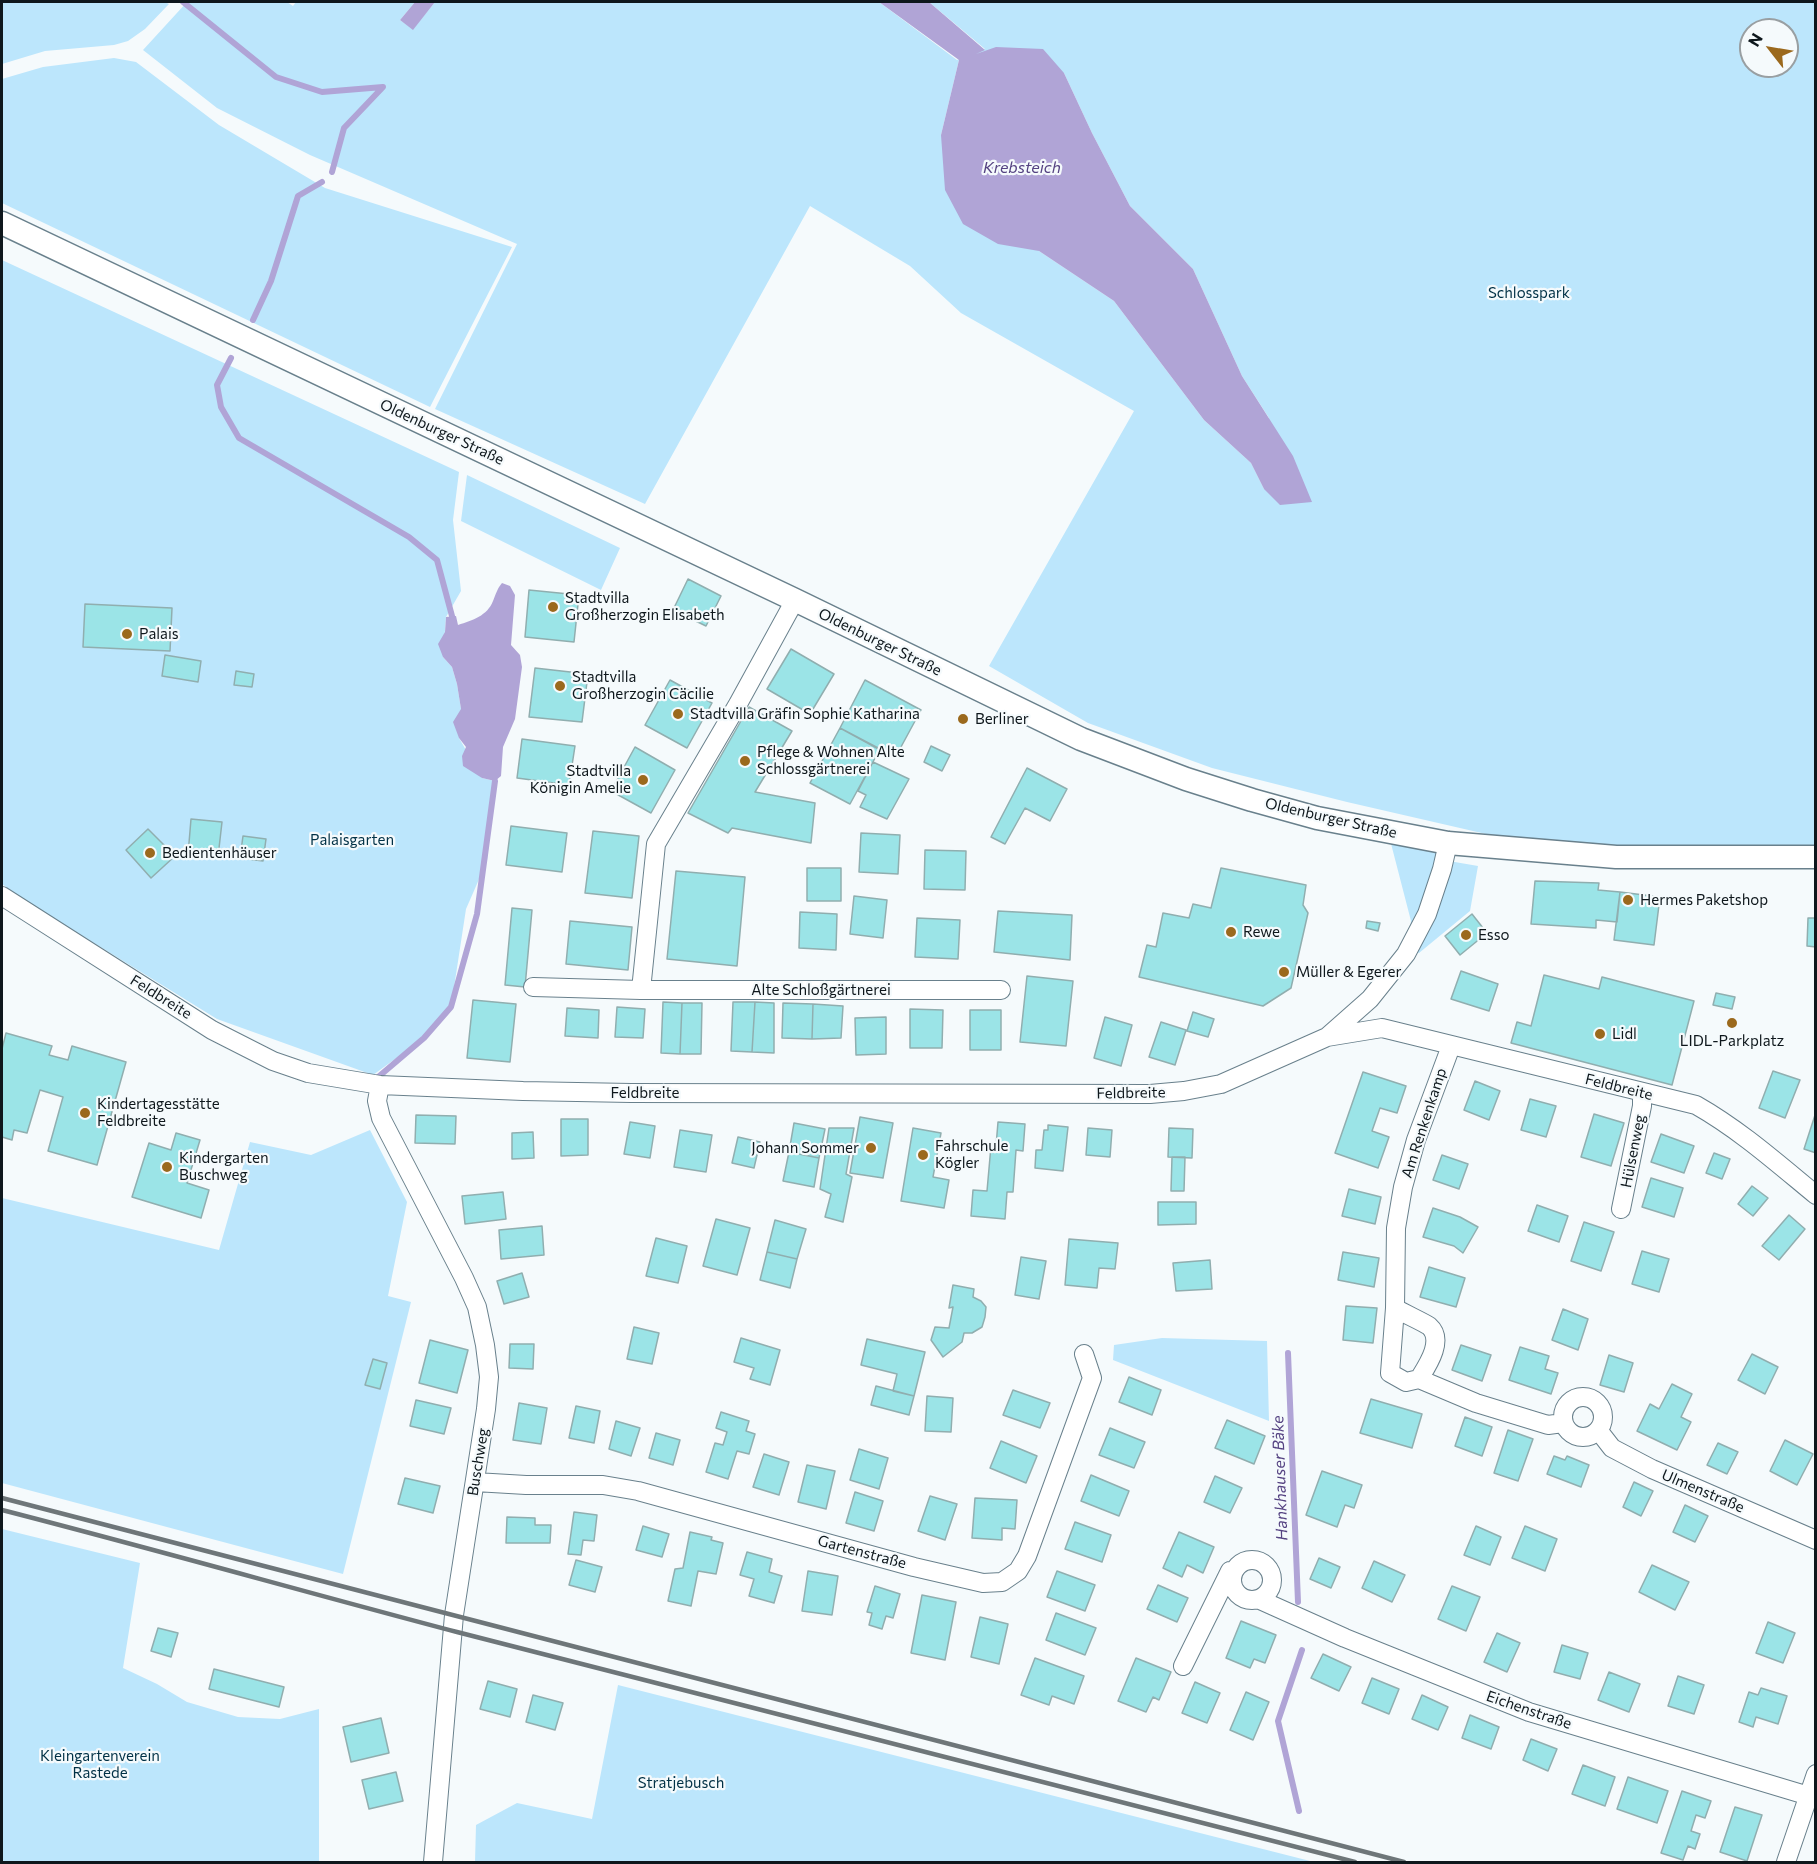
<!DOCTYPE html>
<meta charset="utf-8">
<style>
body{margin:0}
#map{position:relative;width:1817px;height:1864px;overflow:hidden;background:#f5fafc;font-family:Commissioner,sans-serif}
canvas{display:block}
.frame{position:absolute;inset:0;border:3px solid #0e171c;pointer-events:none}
.north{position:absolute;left:1739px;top:18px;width:60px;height:60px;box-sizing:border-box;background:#f5fafc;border:2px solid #999fa2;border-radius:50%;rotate:301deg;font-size:16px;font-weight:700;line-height:24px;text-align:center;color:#0e171c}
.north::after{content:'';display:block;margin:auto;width:21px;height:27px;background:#9b691d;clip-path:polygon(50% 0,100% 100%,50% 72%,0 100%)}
</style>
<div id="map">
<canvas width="1817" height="1864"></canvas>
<div class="frame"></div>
<div class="north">N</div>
</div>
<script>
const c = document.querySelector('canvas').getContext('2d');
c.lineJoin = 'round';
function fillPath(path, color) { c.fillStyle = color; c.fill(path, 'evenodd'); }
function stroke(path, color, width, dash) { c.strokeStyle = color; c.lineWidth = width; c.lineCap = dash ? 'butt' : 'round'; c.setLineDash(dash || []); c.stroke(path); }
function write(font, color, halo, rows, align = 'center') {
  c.font = font + ' Commissioner,sans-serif'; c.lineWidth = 4.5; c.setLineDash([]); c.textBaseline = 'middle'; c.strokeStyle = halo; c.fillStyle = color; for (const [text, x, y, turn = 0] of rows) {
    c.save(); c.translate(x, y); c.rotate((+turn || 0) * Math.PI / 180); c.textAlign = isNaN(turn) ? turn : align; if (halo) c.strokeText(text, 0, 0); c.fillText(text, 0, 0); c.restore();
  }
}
fillPath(new Path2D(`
 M2 2H165L169 4 145 29 128 41 114 45 45 51 2 64Z
 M187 2H287L293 6 296 2H415L400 20 413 29 435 2H879L957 60 985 49 929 2H1815V846L1617 848 1499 837 1347 802 1212 768 1088 723 989 666 1134 411 961 313 910 266 810 206 645 504 435 409 517 244 310 155 217 108 143 50ZM1751 30H1787V66H1751ZM959 60 1064 73 1092 133 1130 206 1193 269 1242 376 1269 418 1264 489 1251 463 1204 420 1114 301 1039 251 941 135Z
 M114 58 136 62 219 125 325 188 512 247 430 407 2 203V79L43 67Z
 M2 260 459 472 453 520 461 591 446 617 443 657 452 667 457 684 461 709 459 738 482 778 495 781 487 861 466 909 451 1007 424 1038 373 1075 217 1019 26 901 2 884ZM85 604 172 608 170 651 83 647ZM191 819 221 822 218 857 188 854ZM148 829 174 856 151 878 126 850Z
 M467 475 620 548 601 590 461 521Z
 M1388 832 1448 843 1406 954 1411 921Z
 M1449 861 1478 866 1470 911 1419 953 1413 951Z
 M370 1130 407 1202 388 1296 411 1302 343 1574 2 1483V1198L219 1250 250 1142 311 1155Z
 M1162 1338 1267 1341 1269 1421 1113 1360 1114 1345Z
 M2 1529 140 1563 123 1668 157 1684 187 1702 238 1717 280 1719 319 1709V1862H2Z
 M618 1685 1314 1862H475L476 1825 517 1803 592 1819Z`), '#bce6fc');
fillPath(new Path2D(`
 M415 2H435L413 30 400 20Z
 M879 2H929L985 50 976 54 996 47 1043 49 1064 73 1092 133 1130 206 1193 269 1242 376 1293 456 1312 502 1280 505 1264 489 1251 463 1204 420 1114 301 1039 251 998 244 963 224 945 190 941 135 959 60Z
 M502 583 510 586 515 595 511 645 520 655 522 667 515 719 503 747 501 776 495 781 482 778 463 766 462 756 466 747 459 738 453 722 461 709 457 684 452 667 443 657 438 644 445 632 446 617 456 616 458 625C473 620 487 616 493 601 496 594 497 589 502 583Z`), '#b0a4d6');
stroke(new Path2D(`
 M183 2 276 77 322 92 383 87 344 128 332 172
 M253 320 271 281 298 196 322 182
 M231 358 217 385 221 407 239 438 409 537 437 560 452 616
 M377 1078 424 1038 451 1007 477 914 495 781
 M1288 1353 1298 1602
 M1299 1811 1278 1721 1302 1650`), '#b0a4d6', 6);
const building = new Path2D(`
 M688 579 721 596 706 626 673 610Z
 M529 590 579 595 574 642 525 637Z
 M85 604 172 608 170 651 83 647Z
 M791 649 834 674 810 714 767 689Z
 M165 655 201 661 198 682 162 676Z
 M535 668 588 674 582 722 529 717Z
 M236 671 254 674 252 687 234 685Z
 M670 680 712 703 687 748 645 725Z
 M865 680 921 710 895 758 840 728Z
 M749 707 792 731 755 792 815 803 811 843 732 828 728 833 688 813Z
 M840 728 880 749 850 804 810 783Z
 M522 739 575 746 569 785 517 778Z
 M931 746 950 755 942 771 924 762Z
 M635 747 675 770 651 813 611 791Z
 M873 762 909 779 887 819 860 807 866 795 858 791Z
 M1027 768 1067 789 1050 821 1025 808 1005 844 991 837Z
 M191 819 222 822 218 857 188 855Z
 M511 826 567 833 562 872 506 865Z
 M148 829 175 856 151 878 126 850Z
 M593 831 639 836 632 898 585 893Z
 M861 833 900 835 898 874 859 872Z
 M243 836 266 839 263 861 240 858Z
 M925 850 966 851 965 890 924 889Z
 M807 868H841V901H807Z
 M1221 868 1306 885 1303 905 1308 913 1291 988 1263 1006 1139 977 1147 945 1156 947 1163 913 1189 918 1193 904 1211 908Z
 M676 871 745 877 737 966 667 959Z
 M1535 881 1599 883 1598 890 1620 892 1617 922 1596 920V928L1531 924Z
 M1620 892 1660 897 1654 945 1614 940Z
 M854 896 887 900 883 938 850 934Z
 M512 908 532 910 525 987 505 985Z
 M998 911 1072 915 1070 960 994 952Z
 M800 912 837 914 836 950 799 948Z
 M1472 914 1487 933 1460 955 1445 936Z
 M917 918 960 920 958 959 915 957Z
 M1808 918H1816V947L1807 946Z
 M570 921 632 927 628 970 566 964Z
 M1367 921 1380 923 1378 931 1366 928Z
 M1461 971 1498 984 1489 1011 1451 999Z
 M1544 975 1599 989 1602 977 1694 1001 1672 1085 1511 1043 1517 1022 1531 1026Z
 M1027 976 1073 981 1066 1046 1020 1042Z
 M1716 993 1735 997 1732 1009 1713 1005Z
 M473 1000 516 1004 510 1062 467 1058Z
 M663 1002 682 1003 680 1054 661 1053Z
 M733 1002H755L752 1052 731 1051Z
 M755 1002 774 1003V1053L752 1052Z
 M682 1003H702L701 1054H680Z
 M783 1003 813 1004 812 1039 782 1038Z
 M813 1004 843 1006 841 1038 812 1039Z
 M617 1007 645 1009 643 1038 615 1037Z
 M567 1008 599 1010 598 1038 565 1036Z
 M910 1009 943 1010 942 1048H910Z
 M970 1010H1001V1050H970Z
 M1193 1012 1214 1019 1208 1037 1187 1031Z
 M886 1017V1054L856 1055 855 1018Z
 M1105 1017 1132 1025 1121 1066 1094 1058Z
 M1161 1022 1186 1030 1175 1065 1149 1057Z
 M6 1033 52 1046 49 1055 68 1060 72 1046 126 1062 97 1165 48 1151 63 1097 40 1090 27 1133 14 1130 12 1140 2 1137V1049Z
 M1773 1071 1800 1080 1785 1118 1759 1108Z
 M1363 1072 1406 1086 1397 1113 1380 1108 1372 1131 1389 1137 1378 1168 1335 1153Z
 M1475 1081 1500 1091 1489 1120 1464 1110Z
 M1530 1099 1556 1106 1546 1137 1521 1130Z
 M1816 1112V1153L1804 1149Z
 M1594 1114 1624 1123 1611 1166 1581 1157Z
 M416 1115 456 1116 455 1144 415 1143Z
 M860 1117 893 1123 883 1178 850 1173Z
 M561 1119H588V1155L561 1156Z
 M630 1122 655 1126 650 1158 624 1154Z
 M998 1122 1025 1124 1023 1151 1016 1150 1013 1192H1007L1005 1219 971 1216 973 1190 987 1191 991 1146H996Z
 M794 1123 825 1129 819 1158 789 1152Z
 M1048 1125 1068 1127 1063 1171 1035 1168 1036 1150H1042L1044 1130H1048Z
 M829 1128H854L846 1174 852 1177 843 1222 825 1217 831 1194 820 1189Z
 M913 1128 941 1133 933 1177 949 1180 944 1208 901 1201Z
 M1088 1128 1112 1130 1110 1157 1086 1155Z
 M1169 1128 1193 1129 1192 1158 1168 1157Z
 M680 1130 712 1135 706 1172 674 1167Z
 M533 1132 534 1158 512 1159V1133Z
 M176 1133 200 1140 187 1183 209 1190 201 1218 132 1197 149 1143 171 1150Z
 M1661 1134 1694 1146 1684 1173 1651 1162Z
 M738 1137 760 1142 754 1168 732 1163Z
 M789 1152 819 1158 814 1187 783 1181Z
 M1714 1153 1730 1159 1722 1179 1706 1173Z
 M1442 1155 1468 1164 1459 1189 1433 1180Z
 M1172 1157H1185L1184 1191H1171Z
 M1651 1178 1683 1188 1674 1217 1642 1207Z
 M1752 1186 1768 1198 1753 1216 1738 1204Z
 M1349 1189 1381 1197 1375 1224 1342 1216Z
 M503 1192 506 1219 465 1224 462 1196Z
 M1158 1202H1196V1224L1158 1225Z
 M1537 1205 1568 1216 1559 1242 1528 1231Z
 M1433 1208 1460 1217 1478 1227 1463 1253 1454 1246 1423 1237Z
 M1789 1215 1805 1229 1779 1260 1762 1246Z
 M716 1219 750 1228 737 1275 703 1266Z
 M775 1220 806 1229 797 1259 767 1252Z
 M1584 1222 1614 1232 1601 1271 1571 1261Z
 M542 1226 544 1255 501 1259 499 1230Z
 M656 1238 687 1246 678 1283 646 1276Z
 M1069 1239 1118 1243 1115 1269 1099 1268 1097 1288 1065 1285Z
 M1642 1251 1669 1259 1659 1292 1632 1284Z
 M767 1252 797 1259 790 1288 760 1280Z
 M1343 1252 1379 1258 1374 1287 1338 1280Z
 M1021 1257 1046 1261 1039 1299 1015 1295Z
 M1210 1260 1212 1289 1176 1291 1173 1263Z
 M1429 1267 1465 1278 1456 1307 1420 1297Z
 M522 1273 529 1297 504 1304 497 1281Z
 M953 1285 974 1289 973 1297 981 1301 986 1307 985 1317 982 1327 972 1333H964L962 1342 943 1357 931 1340 935 1327 949 1328 953 1307 949 1308Z
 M1346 1306 1377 1308 1373 1343 1343 1340Z
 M1563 1309 1588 1319 1578 1350 1552 1340Z
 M634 1327 659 1333 652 1364 627 1359Z
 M741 1338 780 1350 770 1385 750 1379 754 1368 734 1362Z
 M867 1339 925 1352 914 1396 893 1391 897 1374 861 1365Z
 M430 1340 468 1350 457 1393 419 1383Z
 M510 1344H534L533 1369 509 1368Z
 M1461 1345 1491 1355 1482 1381 1452 1370Z
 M1520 1347 1549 1356 1545 1369 1558 1373 1551 1394 1509 1380Z
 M1752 1354 1778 1367 1765 1394 1738 1380Z
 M1609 1355 1633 1363 1624 1392 1600 1385Z
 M373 1359 387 1363 380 1389 365 1385Z
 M1129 1377 1161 1390 1152 1415 1119 1402Z
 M1672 1384 1692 1394 1681 1417 1691 1422 1677 1450 1637 1431 1650 1404 1659 1409Z
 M876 1386 914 1396 909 1415 871 1405Z
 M1013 1390 1050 1403 1040 1428 1003 1415Z
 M927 1396 953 1398 951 1432 925 1431Z
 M1371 1399 1422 1414 1412 1448 1360 1433Z
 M416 1400 451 1408 444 1434 410 1426Z
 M519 1403 547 1408 541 1444 513 1440Z
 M576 1406 600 1411 594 1443 569 1438Z
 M721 1412 749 1421 746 1431 755 1434 749 1454 737 1451 728 1479 706 1472 715 1443 723 1445 727 1432 716 1428Z
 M1465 1417 1492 1427 1482 1456 1455 1446Z
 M1227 1420 1265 1436 1254 1464 1215 1448Z
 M616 1421 640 1428 631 1456 609 1449Z
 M1110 1428 1145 1442 1134 1468 1099 1455Z
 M1508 1430 1533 1439 1518 1481 1494 1473Z
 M656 1433 680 1440 673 1465 649 1458Z
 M1785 1440 1813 1454 1797 1485 1770 1471Z
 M1001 1441 1037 1456 1026 1483 990 1468Z
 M1718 1443 1738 1452 1727 1474 1707 1465Z
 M859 1449 888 1458 879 1489 850 1480Z
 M764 1454 789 1462 779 1495 753 1487Z
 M1554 1456 1565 1460 1567 1456 1589 1465 1581 1487 1547 1474Z
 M807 1465 835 1471 826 1509 798 1502Z
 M1322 1471 1362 1485 1354 1508 1345 1505 1337 1527 1306 1515Z
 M1091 1475 1129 1491 1119 1516 1081 1501Z
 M1215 1476 1242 1488 1230 1513 1204 1502Z
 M405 1478 440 1486 433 1513 398 1504Z
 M1634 1482 1653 1491 1641 1516 1623 1507Z
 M855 1492 883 1501 874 1531 846 1523Z
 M930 1496 957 1504 945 1540 918 1531Z
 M975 1498 1017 1500 1015 1529 1002 1528V1540L972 1538Z
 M1685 1505 1708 1516 1695 1542 1673 1532Z
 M574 1512 597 1515 594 1541 583 1540 581 1555 568 1554Z
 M507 1517 535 1518V1525H551L550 1543H506Z
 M1075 1522 1111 1535 1102 1562 1065 1549Z
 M643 1526 669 1534 662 1557 636 1550Z
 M1476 1526 1501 1537 1490 1565 1464 1555Z
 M1525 1526 1557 1539 1545 1571 1512 1558Z
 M690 1532 712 1537 711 1540 723 1543 716 1574 698 1571 691 1606 668 1601 675 1569 683 1568Z
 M1179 1532 1214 1547 1203 1573 1187 1565 1182 1577 1163 1568Z
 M747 1552 772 1559 769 1572 782 1576 774 1603 749 1596 754 1579 740 1575Z
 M1319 1558 1340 1567 1331 1588 1310 1579Z
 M576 1560 602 1567 595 1592 569 1585Z
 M1374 1561 1405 1575 1392 1602 1362 1588Z
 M1652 1565 1689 1582 1675 1610 1639 1592Z
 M808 1571 838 1576 832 1615 802 1611Z
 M1057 1571 1095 1585 1085 1611 1047 1597Z
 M1158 1585 1188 1598 1177 1622 1147 1609Z
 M875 1586 900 1594 893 1618 886 1616 882 1629 869 1625 872 1613 867 1612Z
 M1452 1586 1480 1597 1466 1631 1438 1619Z
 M922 1595 956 1602 945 1660 911 1653Z
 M1056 1613 1096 1628 1085 1655 1046 1640Z
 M980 1617 1008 1624 999 1664 971 1657Z
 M1241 1621 1276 1635 1265 1663 1254 1659 1250 1668 1226 1658Z
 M1768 1622 1795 1633 1783 1663 1756 1653Z
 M158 1628 178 1633 171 1657 151 1651Z
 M1497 1633 1520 1643 1507 1672 1484 1662Z
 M1562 1645 1588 1653 1580 1679 1554 1672Z
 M1323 1654 1351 1667 1339 1691 1311 1678Z
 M1035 1658 1084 1676 1074 1704 1052 1696 1049 1705 1021 1695Z
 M1136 1658 1171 1672 1159 1700 1153 1697 1146 1712 1118 1701Z
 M214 1669 284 1687 279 1707 209 1689Z
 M1609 1672 1640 1684 1629 1712 1598 1700Z
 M1678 1676 1704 1685 1694 1714 1668 1706Z
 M1372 1678 1399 1689 1389 1714 1362 1703Z
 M488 1681 517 1689 510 1717 480 1709Z
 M1195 1682 1220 1693 1207 1723 1182 1713Z
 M1761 1688 1787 1696 1778 1724 1756 1717 1753 1727 1739 1722 1749 1692 1758 1695Z
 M1246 1692 1269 1702 1253 1740 1230 1730Z
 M533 1695 563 1703 555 1730 526 1722Z
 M1422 1695 1448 1707 1438 1730 1412 1719Z
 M1470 1715 1499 1727 1491 1749 1462 1738Z
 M381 1718 389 1753 351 1762 343 1727Z
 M1531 1739 1557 1749 1548 1771 1523 1760Z
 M1583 1765 1615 1777 1605 1806 1572 1794Z
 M396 1772 403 1801 369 1809 362 1780Z
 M1628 1777 1668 1791 1657 1823 1617 1809Z
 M1682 1791 1711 1801 1705 1818 1696 1815 1691 1831 1700 1834 1695 1849 1688 1846 1683 1860 1661 1853Z
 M1735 1807 1762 1815 1747 1861 1720 1852Z`);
fillPath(building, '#9be4e7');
stroke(building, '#90aeaf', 1.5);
const minor = new Path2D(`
 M2 896 212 1030 273 1061 308 1073 380 1085 523 1091 631 1093 1150 1094 1184 1091 1221 1084 1327 1037 1382 1028 1696 1105C1740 1130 1777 1163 1816 1195
 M533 987 641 990H1001
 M641 990 656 844 738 704 795 600
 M1327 1037 1370 999 1406 954 1427 914 1442 869 1448 843
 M380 1085 377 1101 381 1118 464 1278 477 1307 485 1345 489 1377 486 1409 454 1615 433 1862
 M1621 1209 1642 1106V1093
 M1395 1308C1403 1313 1423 1322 1429 1326 1445 1340 1427 1366 1419 1379L1406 1382 1390 1373 1395 1308 1396 1228 1403 1187 1416 1140 1451 1046
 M1419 1379 1476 1403 1548 1425 1563 1423
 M1563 1417a20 20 0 1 1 40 0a20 20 0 1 1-40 0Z
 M1598 1430 1612 1448 1652 1469 1816 1540
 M475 1482 526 1485H603L638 1491 914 1567 983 1583 1002 1582 1018 1571 1027 1556 1092 1378 1084 1354
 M1232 1580a20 20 0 1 1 40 0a20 20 0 1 1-40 0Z
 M1258 1599 1345 1638 1529 1712 1809 1796
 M1183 1666 1230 1571H1232
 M1786 1862 1816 1774`);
const tertiary = new Path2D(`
 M2 223 795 600 1081 739 1186 779 1252 800 1317 818 1448 843 1616 857H1816`);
stroke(minor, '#69808c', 20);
stroke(tertiary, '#69808c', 25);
stroke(minor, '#fff', 18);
stroke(tertiary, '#fff', 22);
stroke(new Path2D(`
 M2 1498 1404 1862
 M2 1510C154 1549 305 1592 457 1632 756 1709 1056 1783 1355 1862`), '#6e7679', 4.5);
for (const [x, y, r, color] of [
 [553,607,6,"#9b691d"],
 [127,634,6,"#9b691d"],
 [560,686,6,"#9b691d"],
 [678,714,6,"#9b691d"],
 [963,719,6,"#9b691d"],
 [745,761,6,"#9b691d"],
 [643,780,6,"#9b691d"],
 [150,853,6,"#9b691d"],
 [1628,900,6,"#9b691d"],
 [1231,932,6,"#9b691d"],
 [1466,935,6,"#9b691d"],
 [1284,972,6,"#9b691d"],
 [1732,1023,6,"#9b691d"],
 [1600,1034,6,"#9b691d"],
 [85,1113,6,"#9b691d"],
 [871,1148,6,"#9b691d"],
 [923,1155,6,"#9b691d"],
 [167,1167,6,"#9b691d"]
]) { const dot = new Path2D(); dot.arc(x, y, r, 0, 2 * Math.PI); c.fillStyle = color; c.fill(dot); stroke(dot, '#f5fafc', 2); }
write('15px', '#003146', '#f5fafc', [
 ["Schlosspark",1529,293],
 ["Palaisgarten",352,840],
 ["Kleingartenverein",100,1756],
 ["Rastede",100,1773],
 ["Stratjebusch",681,1783]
]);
write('15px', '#0e171c', '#f5fafc', [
 ["Oldenburger Straße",442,432,25],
 ["Oldenburger Straße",880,642,26],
 ["Oldenburger Straße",1331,818,13],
 ["Alte Schloßgärtnerei",821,990],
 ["Feldbreite",161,997,32],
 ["Feldbreite",1619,1087,14],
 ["Feldbreite",645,1093],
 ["Feldbreite",1131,1093,-1],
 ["Am Renkenkamp",1424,1123,-72],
 ["Hülsenweg",1633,1151,-79],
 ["Buschweg",478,1462,-81],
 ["Ulmenstraße",1703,1491,23],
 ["Gartenstraße",862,1552,15],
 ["Eichenstraße",1529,1710,19]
]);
write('15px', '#0e171c', '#f5fafc', [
 ["Stadtvilla",565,598],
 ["Großherzogin Elisabeth",565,615],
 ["Palais",139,634],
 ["Stadtvilla",572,677],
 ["Großherzogin Cäcilie",572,694],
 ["Stadtvilla Gräfin Sophie Katharina",690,714],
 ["Berliner",975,719],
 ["Pflege & Wohnen Alte",757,752],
 ["Schlossgärtnerei",757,769],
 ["Stadtvilla",631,771,"right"],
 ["Königin Amelie",631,788,"right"],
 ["Bedientenhäuser",162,853],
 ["Hermes Paketshop",1640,900],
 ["Rewe",1243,932],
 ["Esso",1478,935],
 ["Müller & Egerer",1296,972],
 ["Lidl",1612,1034],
 ["LIDL-Parkplatz",1732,1041,"center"],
 ["Kindertagesstätte",97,1104],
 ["Feldbreite",97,1121],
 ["Fahrschule",935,1146],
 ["Kögler",935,1163],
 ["Johann Sommer",859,1148,"right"],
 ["Kindergarten",179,1158],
 ["Buschweg",179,1175]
], 'left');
write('italic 16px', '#554382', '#f5fafc', [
 ["Krebsteich",1022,168],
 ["Hankhauser Bäke",1280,1478,-92]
]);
</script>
